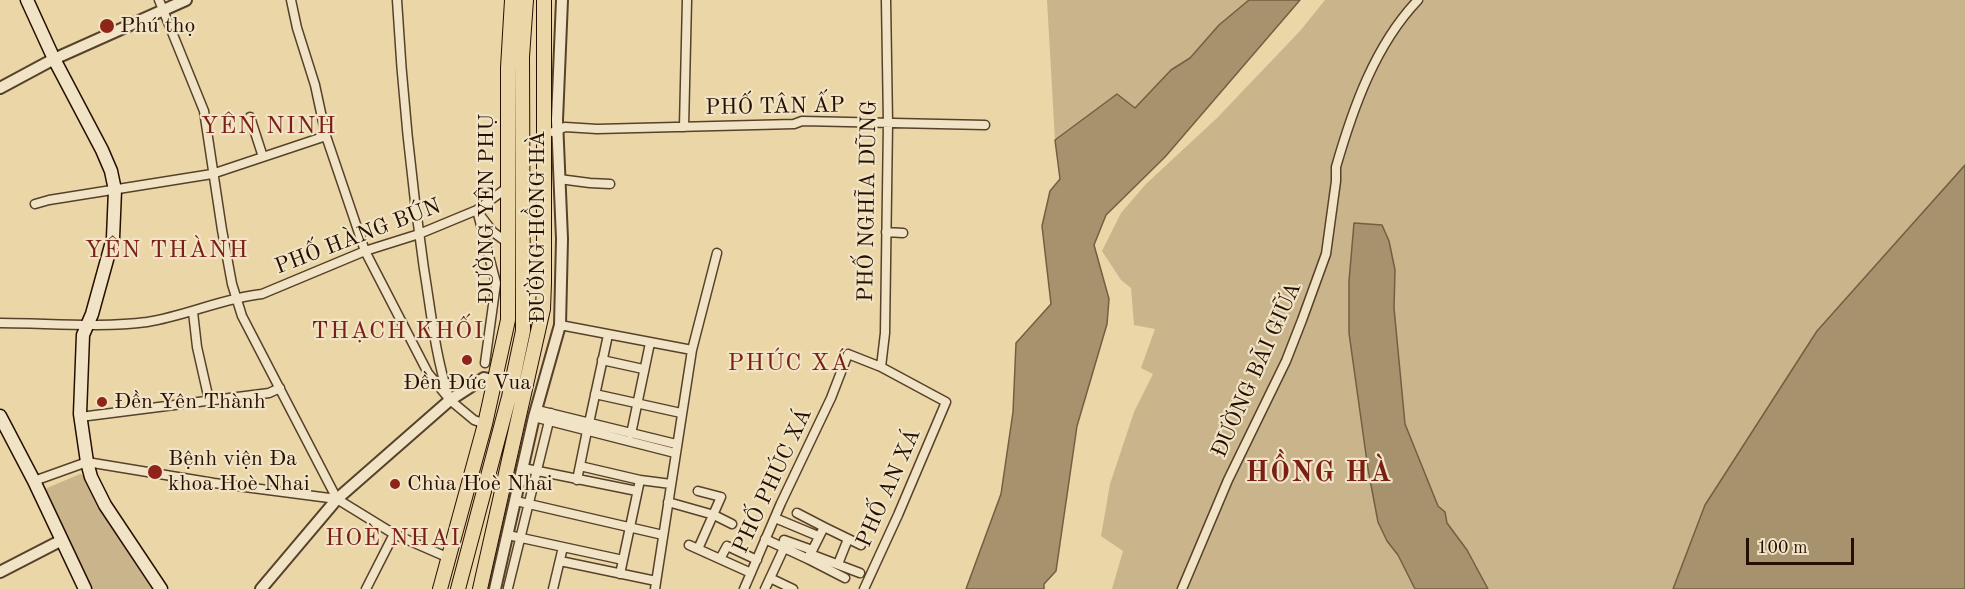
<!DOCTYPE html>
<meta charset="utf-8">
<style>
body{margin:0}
#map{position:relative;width:1965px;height:589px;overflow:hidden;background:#ead6a7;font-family:"Old Standard TT",serif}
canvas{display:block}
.scale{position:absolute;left:1746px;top:538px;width:108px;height:27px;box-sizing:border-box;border:3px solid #260f00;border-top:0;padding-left:8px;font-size:18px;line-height:21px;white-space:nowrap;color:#260f00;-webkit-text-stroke:4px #f1e4c6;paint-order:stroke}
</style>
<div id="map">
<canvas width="1965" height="589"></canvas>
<div class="scale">100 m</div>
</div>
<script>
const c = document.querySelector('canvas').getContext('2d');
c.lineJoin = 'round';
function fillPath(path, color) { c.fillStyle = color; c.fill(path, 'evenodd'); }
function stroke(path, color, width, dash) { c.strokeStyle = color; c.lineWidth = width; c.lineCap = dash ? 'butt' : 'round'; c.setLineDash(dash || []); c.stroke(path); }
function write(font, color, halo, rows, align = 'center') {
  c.font = font + ' "Old Standard TT",serif'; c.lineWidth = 4.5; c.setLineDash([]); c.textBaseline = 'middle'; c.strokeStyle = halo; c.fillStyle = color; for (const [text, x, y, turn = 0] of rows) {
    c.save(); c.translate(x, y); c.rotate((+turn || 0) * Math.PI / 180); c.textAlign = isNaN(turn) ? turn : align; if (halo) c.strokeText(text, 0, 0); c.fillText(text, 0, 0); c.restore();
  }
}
fillPath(new Path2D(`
 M1047 0H1249L1219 25 1190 58 1171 70 1135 108 1117 94 1055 140Z
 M1325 0H1965V165L1817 331 1705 505 1673 589H1112L1123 551 1101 536 1110 484 1134 412 1153 374 1141 368 1155 329 1134 325 1131 288 1121 280 1102 251 1121 213 1146 184 1216 119 1300 31Z
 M80 474 85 476 100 509 156 589H91L46 493 47 488Z`), '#c9b48b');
const water = new Path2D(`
 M1249 0H1300L1165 157 1106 215 1094 245 1109 299 1107 324 1077 426 1056 571 1044 584V589H966L1001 494 1013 412 1016 343 1051 304 1042 226 1050 191 1060 179 1055 140 1117 94 1135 108 1171 70 1190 58 1219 25Z
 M1965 165V589H1673L1705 505 1817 331Z
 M1354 223 1382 225 1389 241 1395 270 1394 308 1405 424 1438 506 1445 512 1447 523 1467 550 1488 589H1415L1398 555 1387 541 1378 522 1368 469 1349 333V281Z`);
fillPath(water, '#a7926e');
stroke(water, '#735e42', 1.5);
const minor = new Path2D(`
 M159 0 204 111 222 230 232 284 242 316 337 499
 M291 0 297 28 315 85 326 136 365 251 428 373 450 400 474 420 485 424
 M397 0C402 90 411 179 424 269 431 311 435 354 448 394
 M250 117 263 157
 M684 127 687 0
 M553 132 565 127 597 129 794 124 802 121 985 125
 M559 179 590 183 610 184
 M35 204 49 200 212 174 326 136
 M477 210 496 283 485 363
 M480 215 493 232 508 243
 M886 232 903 233
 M193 312 197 347 209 400
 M0 323C47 323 101 328 147 322 186 316 223 298 262 294L365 251 419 234 477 210 508 187
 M560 325 692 350
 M602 360 643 369
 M881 367 885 333 888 123 886 0
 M595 394 681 413
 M537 410 676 444
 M80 417 269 393 280 388
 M534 417 675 453
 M589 423 608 335
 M631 434 650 343
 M580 466 640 480 671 484
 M523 468 637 491
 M577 480 587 431
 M34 481 87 462 214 483 337 499 394 534 449 558
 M516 501 663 535
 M668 502 714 515 732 524
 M775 518 818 536
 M824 527 861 545
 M508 535 623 560
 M765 539 808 559 824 527 797 513
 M784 540 812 550
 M689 545 751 573
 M698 549 721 497 698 491
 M810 554 860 573
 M720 559 727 546 757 560
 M808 559 845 578
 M560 561 656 581
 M838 564 848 539
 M620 574 640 480
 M770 578 793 589
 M508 588 551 413
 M366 589 394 534
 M553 589 563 547
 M655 589 692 350 717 253
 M744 589 781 503 831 398 848 354 881 367 946 402 898 515 864 589
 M765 589 784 548
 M1182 589 1228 480 1286 361 1302 320 1326 254 1336 181V167C1353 108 1375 45 1418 0`);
const tertiary = new Path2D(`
 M0 88 54 59 186 0
 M0 572 62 540
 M261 589 337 499 450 400 484 378 519 386
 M495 589 534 417 560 325 562 239 557 120 562 0`);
const secondary = new Path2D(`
 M27 0 54 59 102 150 111 171 115 190 113 238 92 314 83 335 80 414 87 462 91 477 105 505 161 589
 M0 416 34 481 85 589`);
const primary = new Path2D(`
 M440 589 485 424 508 320V68L512 0
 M458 589 509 397 523 331 522 57 526 0
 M480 589 543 309 544 283V0`);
stroke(minor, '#57412a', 11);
stroke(tertiary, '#57412a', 14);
stroke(secondary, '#260f00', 15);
stroke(primary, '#260f00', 16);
stroke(minor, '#f1e4c6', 8);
stroke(tertiary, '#f1e4c6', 10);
stroke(secondary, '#f1e4c6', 12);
stroke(primary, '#ead6a7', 14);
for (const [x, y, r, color] of [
 [107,26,8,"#8f2418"],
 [467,360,6,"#8f2418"],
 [102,402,6,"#8f2418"],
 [155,472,8,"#8f2418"],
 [395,484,6,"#8f2418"]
]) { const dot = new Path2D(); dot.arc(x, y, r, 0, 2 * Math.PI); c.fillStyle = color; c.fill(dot); stroke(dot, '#f1e4c6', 2); }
write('22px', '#260f00', '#f1e4c6', [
 ["Phú thọ",120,26],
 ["Đền Đức Vua",467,383,"center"],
 ["Đền Yên Thành",114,402],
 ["Bệnh viện Đa",168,459],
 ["khoa Hoè Nhai",168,484],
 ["Chùa Hoè Nhai",407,484]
], 'left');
write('22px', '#260f00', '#f1e4c6', [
 ["PHỐ TÂN ẤP",775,107,-1],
 ["PHỐ NGHĨA DŨNG",868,201,-89],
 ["ĐƯỜNG YÊN PHỤ",487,209,-90],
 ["ĐƯỜNG HỒNG HÀ",538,227,-90],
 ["PHỐ HÀNG BÚN",358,237,-21],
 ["ĐƯỜNG BÃI GIỮA",1257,370,-66],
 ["PHỐ PHÚC XÁ",773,481,-65],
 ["PHỐ AN XÁ",889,488,-66]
]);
c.letterSpacing = '1.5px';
write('24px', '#7a1f14', '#f1e4c6', [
 ["YÊN NINH",269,127],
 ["YÊN THÀNH",167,251],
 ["THẠCH KHỐI",398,332],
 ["PHÚC XÁ",789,364],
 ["HOÈ NHAI",393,539]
]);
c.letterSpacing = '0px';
c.letterSpacing = '1.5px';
write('bold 28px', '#7a1f14', '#f1e4c6', [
 ["HỒNG HÀ",1319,474]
]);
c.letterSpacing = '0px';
</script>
